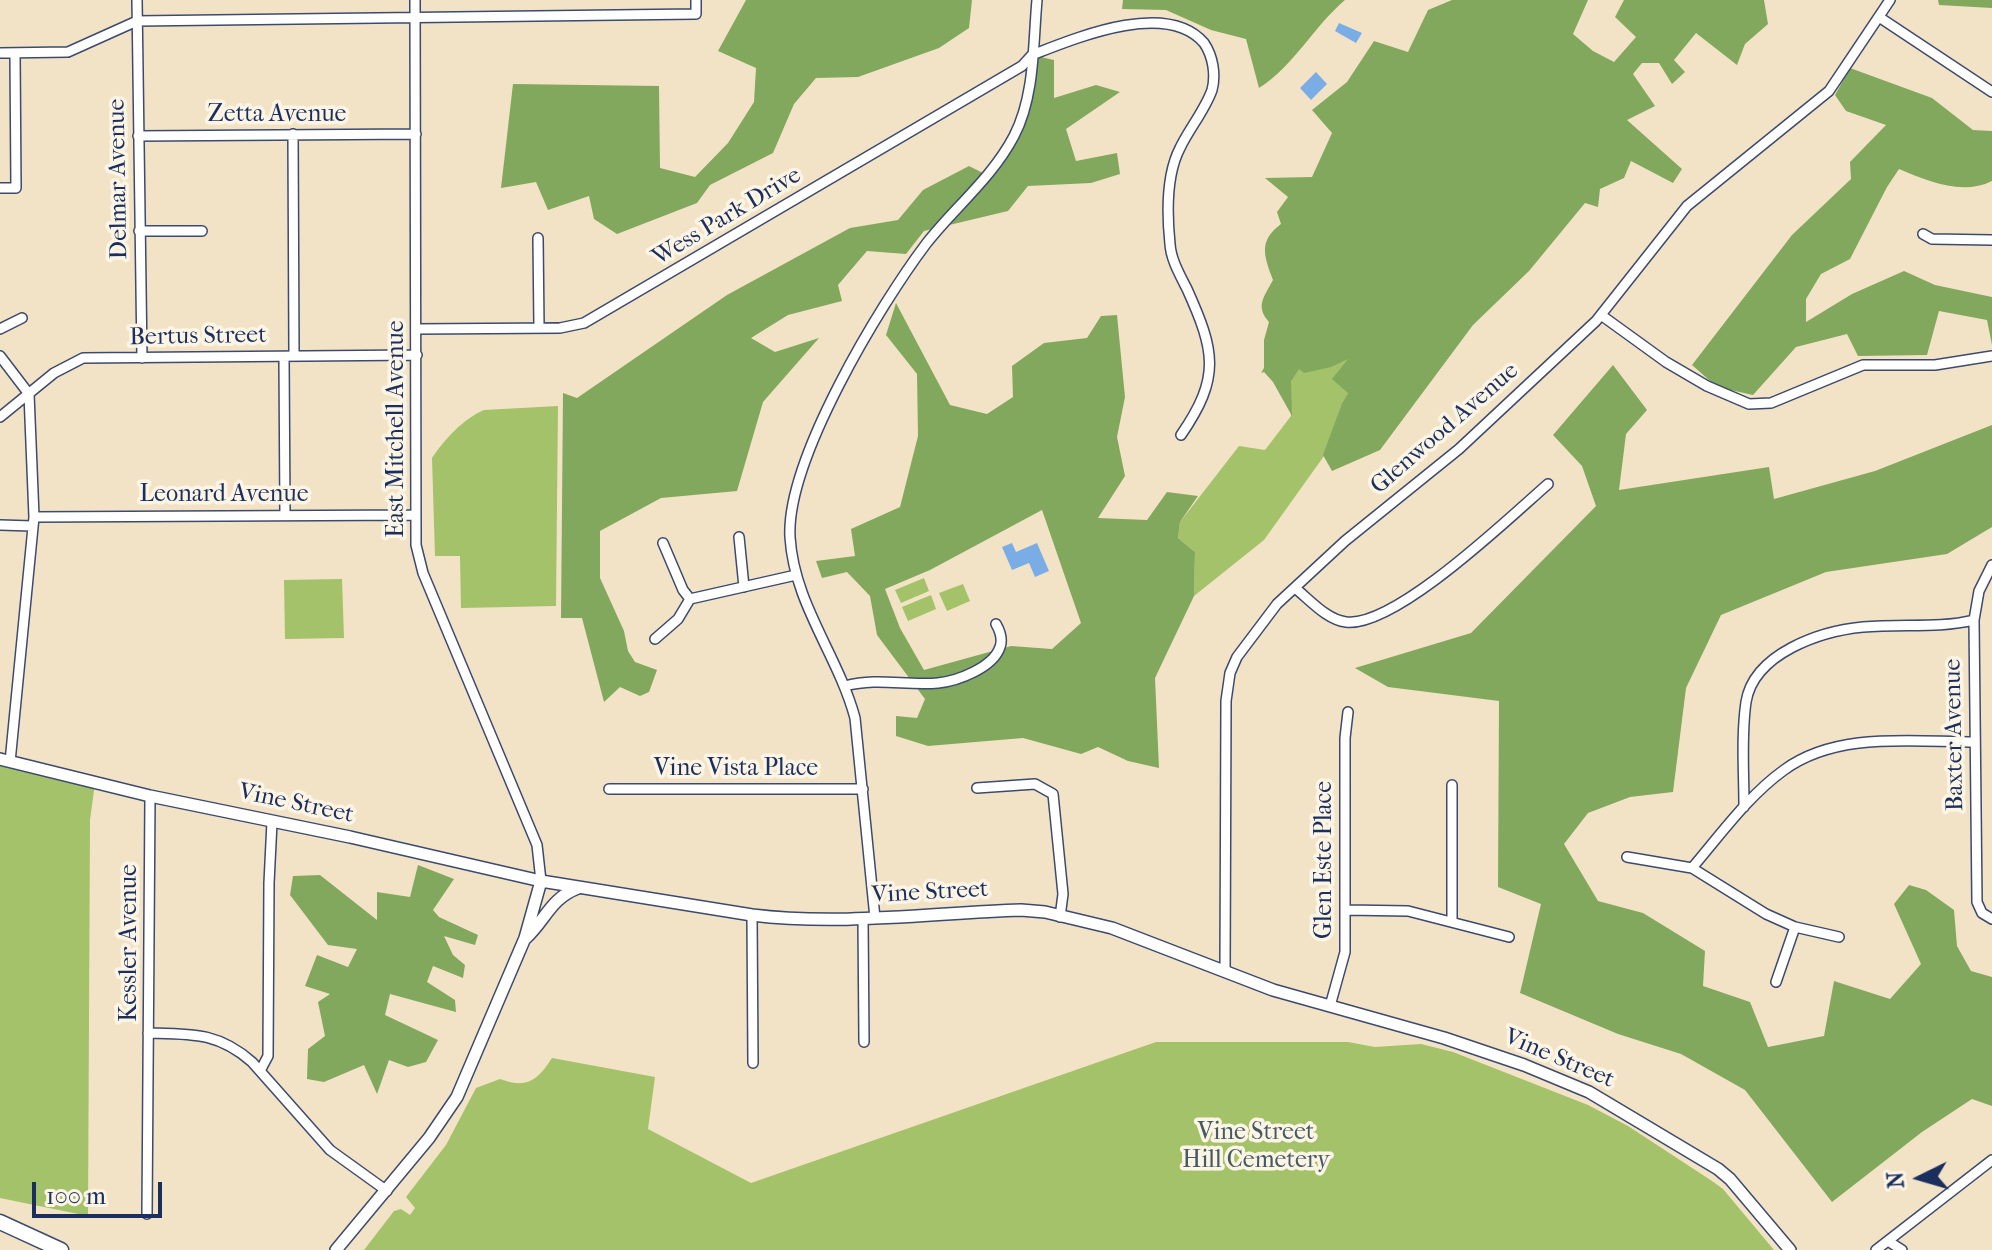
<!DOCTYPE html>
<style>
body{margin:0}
#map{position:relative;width:1992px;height:1250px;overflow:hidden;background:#f3e3c6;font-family:"IM FELL French Canon",serif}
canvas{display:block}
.north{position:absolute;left:1880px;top:1138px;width:80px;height:80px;-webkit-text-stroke:6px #fcf5e5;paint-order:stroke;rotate:265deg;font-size:22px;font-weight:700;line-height:32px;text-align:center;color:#1b2f5e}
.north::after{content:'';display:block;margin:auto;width:28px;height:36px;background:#1b2f5e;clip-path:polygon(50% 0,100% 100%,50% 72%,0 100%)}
.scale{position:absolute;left:32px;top:1182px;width:130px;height:36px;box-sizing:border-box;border:4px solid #1b2f5e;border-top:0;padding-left:10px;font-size:24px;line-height:28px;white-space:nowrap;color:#1b2f5e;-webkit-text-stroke:6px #fcf5e5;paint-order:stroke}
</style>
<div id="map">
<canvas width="1992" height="1250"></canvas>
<div class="north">N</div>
<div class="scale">100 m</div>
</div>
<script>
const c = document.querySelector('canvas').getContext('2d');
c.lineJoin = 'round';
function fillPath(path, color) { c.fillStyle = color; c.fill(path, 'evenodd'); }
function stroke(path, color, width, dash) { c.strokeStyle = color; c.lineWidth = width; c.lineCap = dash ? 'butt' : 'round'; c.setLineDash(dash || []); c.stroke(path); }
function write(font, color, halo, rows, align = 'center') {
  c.font = font + ' "IM FELL French Canon",serif'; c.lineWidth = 7; c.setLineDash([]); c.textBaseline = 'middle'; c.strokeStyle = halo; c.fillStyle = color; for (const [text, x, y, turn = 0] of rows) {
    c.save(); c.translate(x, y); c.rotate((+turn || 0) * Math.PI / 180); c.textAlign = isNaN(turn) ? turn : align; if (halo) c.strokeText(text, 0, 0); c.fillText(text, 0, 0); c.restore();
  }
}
fillPath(new Path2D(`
 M1350 358 1348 393 1342 403 1324 456 1264 540 1194 596 1195 552 1178 538 1180 522 1239 446 1265 450 1291 416V382L1299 368Z
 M558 406 556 606 461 608 460 556H435L432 458C445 439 463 419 484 410Z
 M924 578 929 591 901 603 895 590Z
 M342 579 344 638 285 639 284 580Z
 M963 584 970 601 947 611 939 593Z
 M931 595 936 609 908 621 902 607Z
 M0 759 95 783 90 820 88 1216 0 1198Z
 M1156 1042H1348L1375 1047 1421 1044 1453 1052 1588 1105 1628 1126 1712 1181 1723 1189 1774 1250H364L394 1211 401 1209 410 1215 415 1208 406 1197 446 1145 476 1088 500 1079C527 1089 537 1081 552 1058L655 1077 648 1129 751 1183Z`), '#a3c269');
fillPath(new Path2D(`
 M746 0H972L969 28 939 48 858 77 816 78 794 104 773 153 710 185 697 203 617 234 594 219 589 196 548 210 536 182 501 188 513 84 659 86 660 168 695 177 728 143 754 102 756 68 718 51Z
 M1123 0H1345C1313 27 1294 66 1259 88L1246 39 1211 30 1166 10 1122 9Z
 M1452 0H1588L1573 34 1593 51 1614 62 1636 37 1615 17 1624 0H1764L1768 24 1745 44 1737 65 1696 33 1674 60 1685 72 1672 84 1659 63H1642L1633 74 1655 106 1627 120 1682 169 1673 183 1631 161 1624 178 1600 189 1598 207 1585 203 1529 271 1473 325 1380 450 1332 471 1323 455 1342 403 1348 393 1332 379 1348 359 1331 367 1304 373 1299 369 1291 382 1292 416 1273 382 1264 372 1261 373 1264 368V340L1269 322C1255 306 1264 297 1273 280 1264 256 1258 241 1281 224L1277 212 1288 197 1265 178 1312 177 1332 133 1312 110 1347 82 1374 41 1408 52 1428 10Z
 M1938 0H1992V8L1939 5Z
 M1032 55 1054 60V98L1096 85 1120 92 1066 129 1076 161 1117 153 1120 174 1091 183 1028 186 1008 211 924 231 906 254 867 251 838 285 842 301 788 315 751 338 775 352 819 338 763 402 737 491 661 498 600 531V578L624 631 628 651 635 662 657 670 649 692 640 696 620 687 604 702 582 618H561L563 393 577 398 727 295 850 228 898 220 923 190 969 166 987 175 1022 116Z
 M1850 68 1932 98 1973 130 1992 131V181C1962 196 1928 181 1899 169L1887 187 1850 259 1821 274 1806 299V322L1852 294 1904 271 1935 285 1992 297V345L1987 320 1939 311 1927 355 1858 356 1847 334 1796 347 1753 395 1717 387 1692 365 1792 235 1851 179 1850 162 1886 125 1846 111 1835 95Z
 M896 303 950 405 987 414 1013 397 1012 366 1044 343 1087 338 1101 316 1117 315 1125 397 1117 437 1125 476 1098 518 1147 520 1167 492 1198 496 1180 522 1178 538 1195 552 1194 596 1155 678 1159 768 1128 761 1098 747 1081 754 1023 738 928 746 896 736V716L917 718 925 699 877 635 870 596 847 572 822 578 816 561 855 556 851 529 900 507 918 436 917 374 886 335ZM1042 510 1081 623 1052 649 1011 646 924 670 900 628 885 589 930 570Z
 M1613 365 1647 410 1626 434 1619 490 1769 467 1774 499 1875 471 1992 425V527L1947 554 1826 572 1721 615 1686 688 1673 792 1630 797 1588 813 1564 844 1598 901 1643 913 1705 951 1703 986 1750 1002 1768 1047 1824 1036 1834 981 1890 999 1921 964 1894 904 1909 885 1926 890 1954 910 1957 946 1971 971 1992 977V1106L1972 1099 1922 1132 1832 1202 1745 1090 1681 1054 1618 1034 1520 993 1541 904 1498 887 1499 701 1388 687 1355 668 1471 633 1596 506 1582 466 1553 435Z
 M418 865 454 879 433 910 439 917 478 935 475 945 444 936 453 955 465 965 463 978 433 966 427 982 455 1000 456 1012 390 994 385 1015 438 1040 426 1062 408 1067 389 1060 377 1094 364 1065 324 1082 307 1079 308 1049 325 1036 318 1002 330 994 305 986 317 955 348 967 357 949 328 945 290 895 293 876 320 875 377 920V892L410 897Z`), '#82a85d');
fillPath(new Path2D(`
 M1339 23 1362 33 1356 43 1335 31Z
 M1316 72 1327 84 1311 100 1300 88Z
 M1012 543 1016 552 1037 543 1049 571 1035 577 1029 563 1012 570 1002 547Z`), '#7aade6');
const minor = new Path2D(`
 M137 0 142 358
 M415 0 416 545 423 573 537 845 541 881
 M1879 17 1992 92
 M0 53 68 52 137 21 696 14V0
 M293 134 294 356
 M138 136 416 134
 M0 188H16L15 53
 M139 231H202
 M1923 234 1932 239 1992 240
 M538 238 539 327
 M1601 315 1666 362 1707 386 1749 404 1771 403 1863 365H1935L1992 356
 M0 329 22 318
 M417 329 560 328 584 323 1022 66 1032 55C1078 37 1167 0 1204 43 1213 56 1216 75 1212 90 1205 110 1189 129 1180 148 1166 175 1167 215 1170 244 1171 260 1180 275 1187 289 1215 351 1221 377 1181 435
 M0 356 29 394 34 517 10 762
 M284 357 285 515
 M0 417 54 373 83 358 417 355
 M34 517 415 515
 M0 525 32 526
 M739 537 744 587
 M663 543 683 590 690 599
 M1992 565 1979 591 1974 620 1977 902 1982 913 1992 919
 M1295 588C1310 600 1327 620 1346 622 1395 628 1510 517 1548 484
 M655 639 678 619 690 599 796 575
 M845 686C878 677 905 686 938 683 957 681 993 668 1000 647 1003 639 1000 631 996 624
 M977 788 1035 784 1053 794 1063 894 1060 917
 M609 789H863
 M1744 807C1744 773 1741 736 1746 702 1754 653 1821 631 1863 627 1901 623 1937 629 1974 620
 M1627 857 1692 868 1766 914 1795 927 1839 937
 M1692 868C1721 834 1748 796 1784 770 1837 731 1913 742 1975 742
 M1346 910 1408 911 1509 937
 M752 915 753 1063
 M875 918 855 718C838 655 794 604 790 537 786 460 880 305 926 244 954 208 992 178 1014 136 1035 96 1033 44 1037 0
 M863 919 864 1042
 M1452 921V785
 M1225 971 1226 701 1230 673 1237 657 1277 604 1345 541 1459 449 1596 321 1687 206 1829 91 1890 0
 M1776 982 1795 927
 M1330 1006 1345 952V738L1348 712
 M148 1033C191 1034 218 1032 252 1062L330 1150 387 1191
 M260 1071 268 1056 269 883 272 822
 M147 1214 150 796
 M1888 1241 1902 1250
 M1876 1250 1992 1160`);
const major = new Path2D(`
 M0 759 150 796 350 837 541 881 752 915C841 926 932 913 1021 910L1045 912 1112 928 1273 990 1444 1038 1524 1065 1589 1092 1718 1169 1730 1179 1790 1250
 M526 938C546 919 551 898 578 888
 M336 1250 429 1138 457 1097 525 938 541 881`);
const highway = new Path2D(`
 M0 1222 61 1250`);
stroke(minor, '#3b4a6e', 12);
stroke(major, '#3b4a6e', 14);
stroke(highway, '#3b4a6e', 17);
stroke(minor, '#fff', 9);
stroke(major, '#fff', 11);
stroke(highway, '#fff', 14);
write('24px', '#1b2f5e', '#fcf5e5', [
 ["Zetta Avenue",277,115],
 ["Delmar Avenue",119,179,-91],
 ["Wess Park Drive",727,217,-31],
 ["Bertus Street",198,337,-1],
 ["East Mitchell Avenue",397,429,-90],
 ["Glenwood Avenue",1445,429,-41],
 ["Leonard Avenue",224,495],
 ["Baxter Avenue",1955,735,-91],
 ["Vine Vista Place",736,769],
 ["Vine Street",296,804,12],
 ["Glen Este Place",1325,860,-90],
 ["Vine Street",930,893,-3],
 ["Kessler Avenue",130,943,-90],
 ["Vine Street",1559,1059,23]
]);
write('24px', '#445b61', '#fcf5e5', [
 ["Vine Street",1256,1133],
 ["Hill Cemetery",1256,1161]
]);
</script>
